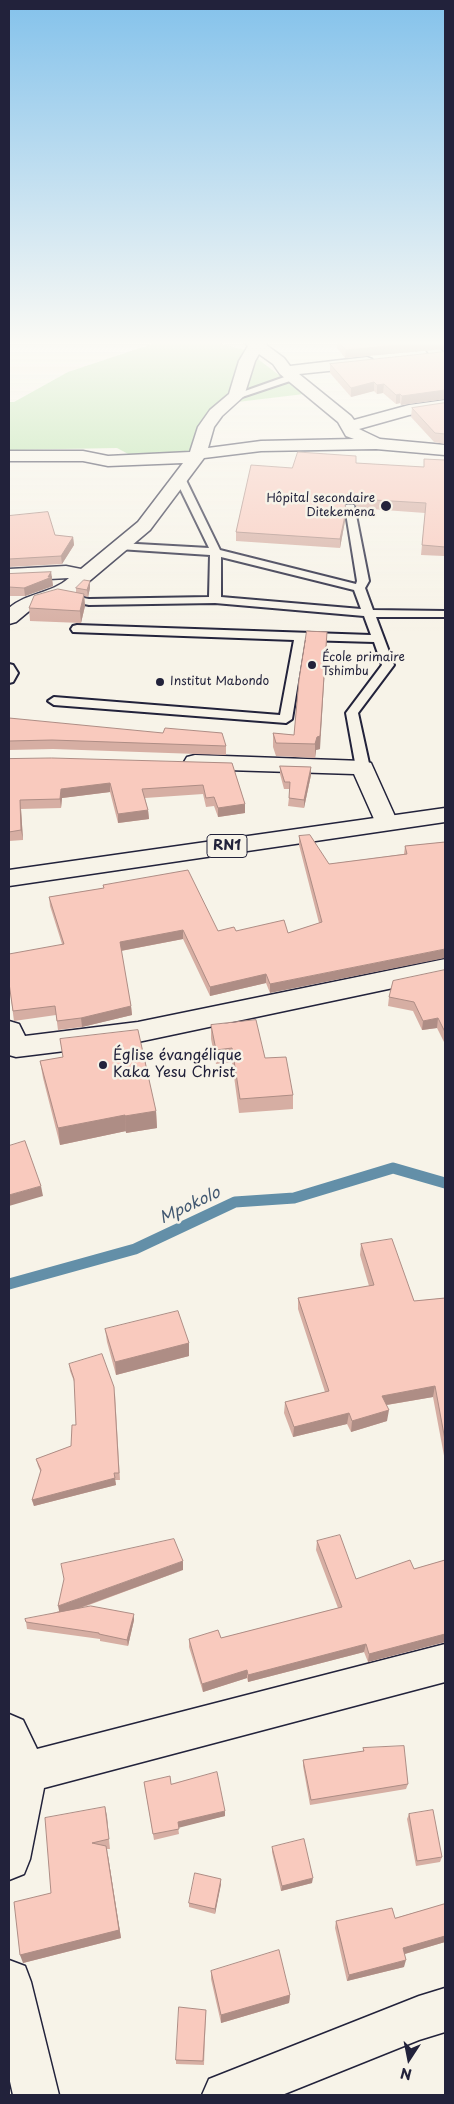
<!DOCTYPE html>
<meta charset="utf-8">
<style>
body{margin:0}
#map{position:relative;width:454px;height:2104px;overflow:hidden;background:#f7f3e8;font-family:"Playpen Sans",sans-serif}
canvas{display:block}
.frame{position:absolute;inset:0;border:10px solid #22223b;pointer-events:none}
.north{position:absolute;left:384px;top:2034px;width:50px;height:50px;-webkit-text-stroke:4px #f7f3e8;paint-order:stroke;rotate:191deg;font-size:14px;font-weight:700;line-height:20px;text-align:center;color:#22223b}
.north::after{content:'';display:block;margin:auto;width:18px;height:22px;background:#22223b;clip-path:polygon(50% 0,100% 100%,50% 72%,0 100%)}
</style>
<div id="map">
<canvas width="454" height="2104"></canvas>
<div class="frame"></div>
<div class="north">N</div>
</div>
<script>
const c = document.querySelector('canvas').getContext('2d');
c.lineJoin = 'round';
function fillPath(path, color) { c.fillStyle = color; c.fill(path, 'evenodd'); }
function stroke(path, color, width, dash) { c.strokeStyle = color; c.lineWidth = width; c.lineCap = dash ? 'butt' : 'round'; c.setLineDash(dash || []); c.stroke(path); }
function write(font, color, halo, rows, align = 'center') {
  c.font = font + ' "Playpen Sans",sans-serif'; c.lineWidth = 5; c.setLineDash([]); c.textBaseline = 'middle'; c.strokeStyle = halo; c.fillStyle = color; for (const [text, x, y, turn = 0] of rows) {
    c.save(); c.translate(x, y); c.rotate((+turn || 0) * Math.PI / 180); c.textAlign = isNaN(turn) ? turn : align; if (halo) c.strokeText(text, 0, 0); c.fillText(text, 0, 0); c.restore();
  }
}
fillPath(new Path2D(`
 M161 341H210L246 350 304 394 221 404 209 415 188 454 132 456 117 448 9 450V402H14L68 372Z`), '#b0e0a0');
stroke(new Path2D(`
 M9 1284 135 1249 235 1202 294 1198 393 1168 445 1183`), '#638fa8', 11);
const service = new Path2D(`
 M293 374 298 377 296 379 236 399 231 396Z
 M180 475 185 478 220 550 356 584 357 581 345 507 346 505H354L369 581 365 588 373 610 445 611V617H376L394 665 358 713 370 768 368 771 363 772 356 768 346 713 382 665 374 642 305 640 292 719 286 723 54 705 48 701 54 697 280 715 294 640 73 632 71 629 73 626 77 625 371 635 364 616 215 603 89 605 60 599 58 597 60 595 64 594 89 599 209 597 210 555 119 549 114 546 119 543 209 548 175 478ZM221 557 354 590 361 609 221 597Z
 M9 664 13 665 18 673 13 682 9 683Z`);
const minor = new Path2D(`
 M244 341H266L265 344 284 358 290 366 367 357 372 359 375 362 372 365 367 367 299 374 351 416 354 420 409 405 445 400V410L409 415 359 429 380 439 445 445V455L376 449 261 451 204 458 150 530 74 594 34 607 16 622 9 624V608C28 592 51 594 69 578L9 581V569L66 566 81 569 138 522 183 463 108 466 83 461H9V451H83L108 456 190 452 198 427 210 410 229 394 239 361 248 346ZM259 354 273 364 280 374 338 422 346 436 354 439 261 441 208 448 214 427 222 416 244 396 255 361Z
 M420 341H434L445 355 442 358H432Z
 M195 755 363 761 371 763 398 823 394 828 386 830 378 828 354 774 195 769 187 767 184 762 187 757Z
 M445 959V977L138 1042 16 1057 9 1055V1021L19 1024 25 1036 138 1022Z
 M445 1644V1682L44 1788 30 1859 24 1874 9 1880V1714L23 1720 37 1749Z
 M9 1960 25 1966 31 1982 59 2095H13L9 2077Z
 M445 1988V2032L419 2040 282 2095H202L209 2079 419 1996Z`);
const trunk = new Path2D(`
 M445 808V822L9 886V870Z`);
stroke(service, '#22223b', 4);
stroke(minor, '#22223b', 3);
stroke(trunk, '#22223b', 3);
fillPath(service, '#f7f3e8');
fillPath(minor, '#f7f3e8');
fillPath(trunk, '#f7f3e8');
fillPath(new Path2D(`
 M337 341H445V349L345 358 337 348Z
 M445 352V399L401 405 400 403 396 404 383 393 377 394 374 391 351 397 330 373V364Z
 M445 403V444L434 442 411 417 412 408Z
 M424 459 445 538 444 556 421 555 425 513 357 508 354 503H346L345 504V521L340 548 236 541V532L292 468 356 463 424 467Z
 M9 516 55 535 73 537 74 545 62 564 9 567Z
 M51 572 53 586 25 596H9V574Z
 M90 581V588L88 597 84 596 85 606 81 623 30 621 29 608 76 592V588Z
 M299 680 320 749 316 750 315 758 276 756 273 747V733L294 735Z
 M9 718 226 746V755L53 749 9 750Z
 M9 759 232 763 245 804V813L218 817 214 806 206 807 203 794 145 798 148 810 149 819 118 823 110 792 62 798 61 808 21 809 23 840 9 841Z
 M280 766 311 767V775L304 808 288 806 290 789H284L280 774Z
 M299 836 329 864 404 854 405 846 445 842 270 993 266 983 210 996 183 939 121 951 131 1006 132 1015 82 1027 58 1030 56 1015 14 1021 9 984 62 944 50 906 49 897 104 888 103 885 218 931 288 933 319 923 299 845Z
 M445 970V1044L437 1028 422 1030 413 1011 388 1006 389 997Z
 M211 1025 293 1095V1109L239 1113 232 1062 216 1064 211 1039Z
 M60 1039 156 1111 157 1128 126 1133V1131L60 1145 43 1078 40 1061 63 1057Z
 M361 1244 414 1301 445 1298V1461L433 1397 387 1405V1421L351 1432 347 1424 293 1437 284 1413 285 1402 325 1392 298 1309V1298L369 1286 360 1255Z
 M105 1329 189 1343V1356L116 1375 107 1342Z
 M69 1364 115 1394 120 1480H115L116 1485 34 1506 32 1500 41 1473 38 1466 36 1459 71 1446 76 1425 75 1384 70 1371Z
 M317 1541 356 1579 414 1569 445 1560V1644V1642L368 1662 364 1652 248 1682 247 1678 203 1692 189 1647V1639L221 1638 338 1608 316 1550Z
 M183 1570 81 1608 134 1620 128 1646 100 1641V1639L27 1629 26 1622Z
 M363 1748 408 1784 406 1789 310 1805 303 1766V1760L363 1751Z
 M171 1784 225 1816 178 1827 179 1834 154 1840 145 1788Z
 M105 1807 110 1849H107L121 1938 23 1963 51 1893Z
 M409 1814 442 1857 440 1862 416 1866 407 1819Z
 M272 1847 312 1883 281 1891 272 1852Z
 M221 1884 215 1914 189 1907V1903Z
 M445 1904V1942L405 1954 404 1967 347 1981 335 1928 336 1921 395 1918Z
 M211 1971 290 1995 289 2003 221 2023 211 1979Z
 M206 2010 204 2065 176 2064V2060Z`), '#d6aea3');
fillPath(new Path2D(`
 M439 341H445V349L345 358 346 350Z
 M374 382V391L351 397V388Z
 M384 384 383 393 377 394V385Z
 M445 390V399L401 405 402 396Z
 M400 394V403L396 404V395Z
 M347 494 346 503 343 506 344 497Z
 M346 511 345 521 340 548V539Z
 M73 537 74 545 62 564 61 556Z
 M51 572 53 586 25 596 24 588 48 577Z
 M90 581V588L88 597 87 590Z
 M84 594 85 606 81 623 80 611Z
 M327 632 320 749 316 750 315 758V744Z
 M311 767V775L304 808V800Z
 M110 783V792L62 798 61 808 60 799 61 789Z
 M20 800 21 809 23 840 21 830Z
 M245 804V813L218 817V808Z
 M148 810 149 819 118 823V814Z
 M183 930V939L120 951V942Z
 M445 949V958L270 993V984Z
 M266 974V983L210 996V987Z
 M131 1006 132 1015 82 1027 81 1018Z
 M438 1018 437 1028 422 1030 423 1021Z
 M156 1111 157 1128 126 1133 125 1116Z
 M125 1115 126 1131 60 1145 58 1128Z
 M41 1186 43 1196 9 1206V1195Z
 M189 1343V1356L116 1375 115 1362Z
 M435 1386 433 1397 380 1406 382 1396Z
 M389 1410 387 1421 351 1432 352 1421Z
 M349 1413 347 1424 293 1437 294 1427Z
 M115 1478 116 1485 34 1506 32 1500Z
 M9 1513 10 1519 9 1528Z
 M183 1561V1570L60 1615 58 1606Z
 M134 1614V1620L128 1646 127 1640Z
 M445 1634V1642L368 1662 369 1654Z
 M366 1644 364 1652 248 1682V1675Z
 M247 1670V1678L203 1692 202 1684Z
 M105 1807 107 1816 110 1849 109 1839Z
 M225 1811V1816L178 1828V1822Z
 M108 1856 121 1938 23 1963 20 1955Z
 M313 1878 312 1883 281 1891 282 1886Z
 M221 1879V1884L215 1914V1909Z
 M445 1936V1942L401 1955 403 1948Z
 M406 1960 404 1967 347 1981 349 1975Z
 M290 1995 289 2003 221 2023V2015Z`), '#ae8d85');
const building = new Path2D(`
 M338 341H439L346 350Z
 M445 352V390L402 396 400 394 396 395 384 384 377 385 374 382 351 388 330 364Z
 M445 403V434L435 433 412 408Z
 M298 452 356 456V463L424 467V459L445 460V547L422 545 426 503 357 499 355 494H347L344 497 346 511 340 539 236 532 251 465 292 468Z
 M48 512 55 535 73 537 61 556 9 559V516Z
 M51 572 48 577H52L24 588 9 587V574Z
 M84 580 90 581 87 590 76 588Z
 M58 589 84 594 80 611 29 608 34 596Z
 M307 631 327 632 320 736 317 737 315 744 276 743 273 733 294 735 299 680Z
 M9 718 163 733 165 728 222 733 226 746 52 740 9 741Z
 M52 758 232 763 245 804 218 808 214 797 206 798 203 785 142 789 148 810 118 814 110 783 61 789 60 799 20 800 21 830 9 832V759Z
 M280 766 311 767 304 800 289 798 290 782H285Z
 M310 835 329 864 407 854 405 846 445 842V949L270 984 266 974 210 987 183 930 120 942 131 1006 81 1018 57 1021 55 1006 13 1011 9 983V954L64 944 49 897 104 888 103 885 188 870 218 931 234 927 236 931 284 920 288 933 322 922 299 836Z
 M445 970V1032L438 1018 423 1021 414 1002 389 997 393 981Z
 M256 1020 265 1058 286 1057 293 1095 240 1099 232 1048 216 1050 211 1025Z
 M138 1030 156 1111 125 1116V1115L58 1128 40 1061 63 1057 60 1039Z
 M25 1141 41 1186 9 1195V1146Z
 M392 1239 414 1301 445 1298V1440L435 1386 382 1396 389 1410 352 1421 349 1413 294 1427 285 1402 329 1391 298 1298 374 1285 361 1244Z
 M178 1311 189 1343 115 1362 105 1329Z
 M102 1354 114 1387 119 1473H114L115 1478 32 1500 41 1470 36 1459 71 1446 72 1425H76L74 1379 69 1364Z
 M340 1535 356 1579 410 1560 414 1569 445 1560V1634L369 1654 366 1644 248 1675 247 1670 202 1684 189 1639 218 1630 221 1638 342 1607 317 1541Z
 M174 1539 183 1561 58 1606 64 1579 61 1564Z
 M91 1606 134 1614 127 1640 99 1634V1633L26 1622 25 1619Z
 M404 1746 408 1784 311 1800 303 1760 364 1751 363 1748Z
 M217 1772 225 1811 178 1822 179 1829 153 1834 144 1782 170 1776 171 1784Z
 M105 1807 109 1839 92 1843 106 1846 119 1930 20 1955 14 1902 51 1893 45 1818Z
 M433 1810 442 1857 417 1861 409 1814Z
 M304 1839 313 1878 282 1886 272 1847Z
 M195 1873 221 1879 215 1909 189 1903Z
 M445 1904V1936L403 1948 406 1960 349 1975 336 1921 392 1908 395 1918Z
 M279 1950 290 1995 221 2015 211 1971Z
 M179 2007 206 2010 203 2061 176 2060Z`);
fillPath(building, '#f9cabe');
stroke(building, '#ae8d85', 1);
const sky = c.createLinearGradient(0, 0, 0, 635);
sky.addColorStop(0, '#84c2eb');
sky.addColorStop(0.54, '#fbfaf5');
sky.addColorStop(1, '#fbfaf500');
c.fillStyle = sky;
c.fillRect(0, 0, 454, 635);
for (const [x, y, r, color] of [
 [386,506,6,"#22223b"],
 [312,665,5,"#22223b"],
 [160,682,5,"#22223b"],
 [103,1065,5,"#22223b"]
]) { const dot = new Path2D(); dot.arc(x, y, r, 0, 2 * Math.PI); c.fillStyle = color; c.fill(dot); stroke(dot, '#f7f3e8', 2); }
write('12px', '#22223b', '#f7f3e8', [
 ["Hôpital secondaire",375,499,"right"],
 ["Ditekemena",375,513,"right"],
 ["École primaire",322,658],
 ["Tshimbu",322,672],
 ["Institut Mabondo",170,682]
], 'left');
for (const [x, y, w] of [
 [227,846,40]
]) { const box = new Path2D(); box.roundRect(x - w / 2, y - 11.5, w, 23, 4); c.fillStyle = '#f7f3e8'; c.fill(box); stroke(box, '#22223b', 1); }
write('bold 14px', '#22223b', null, [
 ["RN1",227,846]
]);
write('15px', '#22223b', '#f7f3e8', [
 ["Église évangélique",113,1056],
 ["Kaka Yesu Christ",113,1073]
], 'left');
write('italic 16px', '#425871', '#f7f3e8', [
 ["Mpokolo",190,1206,-25]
]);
</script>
